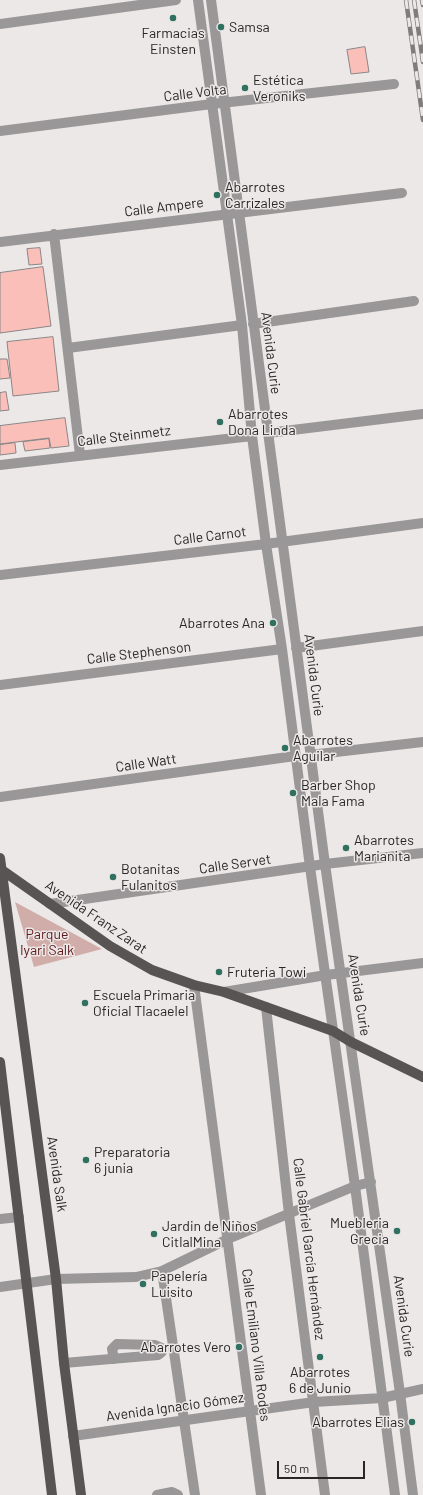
<!DOCTYPE html>
<meta charset="utf-8">
<style>
body{margin:0}
#map{position:relative;width:423px;height:1495px;overflow:hidden;background:#ede8e8;font-family:Barlow,sans-serif}
canvas{display:block}
.scale{position:absolute;left:277px;top:1461px;width:88px;height:18px;box-sizing:border-box;border:2px solid #282626;border-top:0;padding-left:5px;font-size:12px;line-height:14px;white-space:nowrap;color:#282626;-webkit-text-stroke:3px #ede8e8;paint-order:stroke}
</style>
<div id="map">
<canvas width="423" height="1495"></canvas>
<div class="scale">50 m</div>
</div>
<script>
const c = document.querySelector('canvas').getContext('2d');
c.lineJoin = 'round';
function fillPath(path, color) { c.fillStyle = color; c.fill(path, 'evenodd'); }
function stroke(path, color, width, dash) { c.strokeStyle = color; c.lineWidth = width; c.lineCap = dash ? 'butt' : 'round'; c.setLineDash(dash || []); c.stroke(path); }
function write(font, color, halo, rows, align = 'center') {
  c.font = font + ' Barlow,sans-serif'; c.lineWidth = 3; c.setLineDash([]); c.textBaseline = 'middle'; c.strokeStyle = halo; c.fillStyle = color; for (const [text, x, y, turn = 0] of rows) {
    c.save(); c.translate(x, y); c.rotate((+turn || 0) * Math.PI / 180); c.textAlign = isNaN(turn) ? turn : align; if (halo) c.strokeText(text, 0, 0); c.fillText(text, 0, 0); c.restore();
  }
}
fillPath(new Path2D(`
 M15 902 102 949 34 967Z`), '#d1ada9');
const building = new Path2D(`
 M365 47 369 72 351 74 347 50Z
 M40 248 42 264 29 265 27 249Z
 M43 267 51 326 0 333V273Z
 M53 337 59 391 13 396 7 342Z
 M0 359H7L10 378 0 379Z
 M6 392 9 410 0 411V393Z
 M65 418 69 446 51 448 49 438 0 444V426Z
 M49 439 50 448 25 451 23 442Z
 M15 443 16 453 0 455V445Z`);
fillPath(building, '#fbbfba');
stroke(building, '#8a8685', 1);
stroke(new Path2D(`
 M198 0 242 325 252 436 266 544 282 649 310 867 355 1186 395 1495
 M211 0 325 864 400 1393 413 1495
 M0 24 176 0
 M0 131 212 104 394 84
 M54 234 80 455
 M0 242 402 193
 M253 324 414 301
 M68 348 242 325
 M268 433 423 414
 M0 465 252 436
 M0 575 266 544 423 523
 M296 648 423 631
 M0 685 282 649
 M310 755 423 742
 M0 797 295 756
 M50 904 325 864 423 853
 M194 985 261 1495
 M224 992 326 975 423 963
 M266 1007 289 1214 325 1495
 M0 1219 19 1217
 M162 1271 195 1495
 M0 1287 56 1279 136 1277 162 1271 228 1239 355 1186 371 1182
 M64 1363 158 1355 162 1352V1348L155 1345 117 1344 112 1349 114 1359
 M73 1436 314 1402 382 1398 423 1389
 M157 1495 172 1492 178 1495`), '#999797', 10);
stroke(new Path2D(`
 M0 858 56 1279 64 1363 81 1495
 M0 873 2 870 110 946 152 970 194 985 224 992 333 1031 351 1042 423 1077
 M0 1062 52 1495`), '#585454', 10);
const rail = new Path2D(`
 M406 0 423 120
 M414 0 423 62
 M422 0 423 5`);
stroke(rail, '#7f7c7c', 4.5);
stroke(rail, '#ede8e8', 3, [9]);
for (const [x, y, r, color] of [
 [173,18,4,"#2f7060"],
 [221,27,4,"#2f7060"],
 [245,88,4,"#2f7060"],
 [217,195,4,"#2f7060"],
 [220,422,4,"#2f7060"],
 [273,623,4,"#2f7060"],
 [285,748,4,"#2f7060"],
 [293,793,4,"#2f7060"],
 [346,848,4,"#2f7060"],
 [113,877,4,"#2f7060"],
 [219,972,4,"#2f7060"],
 [85,1003,4,"#2f7060"],
 [86,1160,4,"#2f7060"],
 [397,1231,4,"#2f7060"],
 [154,1234,4,"#2f7060"],
 [143,1284,4,"#2f7060"],
 [239,1347,4,"#2f7060"],
 [320,1357,4,"#2f7060"],
 [412,1422,4,"#2f7060"]
]) { const dot = new Path2D(); dot.arc(x, y, r, 0, 2 * Math.PI); c.fillStyle = color; c.fill(dot); stroke(dot, '#ede8e8', 1.5); }
write('14px', '#282626', '#ede8e8', [
 ["Samsa",229,27],
 ["Farmacias",173,33,"center"],
 ["Einsten",173,49,"center"],
 ["Estética",253,80],
 ["Veroniks",253,96],
 ["Abarrotes",225,187],
 ["Carrizales",225,203],
 ["Abarrotes",228,414],
 ["Dona Linda",228,430],
 ["Abarrotes Ana",265,623,"right"],
 ["Abarrotes",293,740],
 ["Aguilar",293,756],
 ["Barber Shop",301,785],
 ["Mala Fama",301,801],
 ["Abarrotes",354,840],
 ["Marianita",354,856],
 ["Botanitas",121,869],
 ["Fulanitos",121,885],
 ["Fruteria Towi",227,972],
 ["Escuela Primaria",93,995],
 ["Oficial Tlacaelel",93,1011],
 ["Preparatoria",94,1152],
 ["6 junia",94,1168],
 ["Muebleria",389,1223,"right"],
 ["Grecia",389,1239,"right"],
 ["Jardin de Niños",162,1226],
 ["CitlalMina",162,1242],
 ["Papelería",151,1276],
 ["Luisito",151,1292],
 ["Abarrotes Vero",231,1347,"right"],
 ["Abarrotes",320,1372,"center"],
 ["6 de Junio",320,1388,"center"],
 ["Abarrotes Elias",404,1422,"right"]
], 'left');
write('14px', '#282626', '#ede8e8', [
 ["Calle Volta",195,93,-7],
 ["Calle Ampere",164,207,-7],
 ["Avenida Curie",271,353,83],
 ["Calle Steinmetz",124,436,-7],
 ["Calle Carnot",210,536,-7],
 ["Calle Stephenson",139,653,-7],
 ["Avenida Curie",314,675,83],
 ["Calle Watt",146,763,-8],
 ["Calle Servet",235,864,-8],
 ["Avenida Franz Zarat",96,917,34],
 ["Avenida Curie",359,995,81],
 ["Avenida Salk",57,1174,82],
 ["Calle Gabriel García Hernández",309,1249,83],
 ["Avenida Curie",404,1316,82],
 ["Calle Emiliano Villa Rodes",256,1345,83],
 ["Avenida Ignacio Gómez",175,1407,-8]
]);
write('14px', '#5d1819', '#ede8e8', [
 ["Parque",47,934],
 ["Iyari Salk",47,950]
]);
</script>
